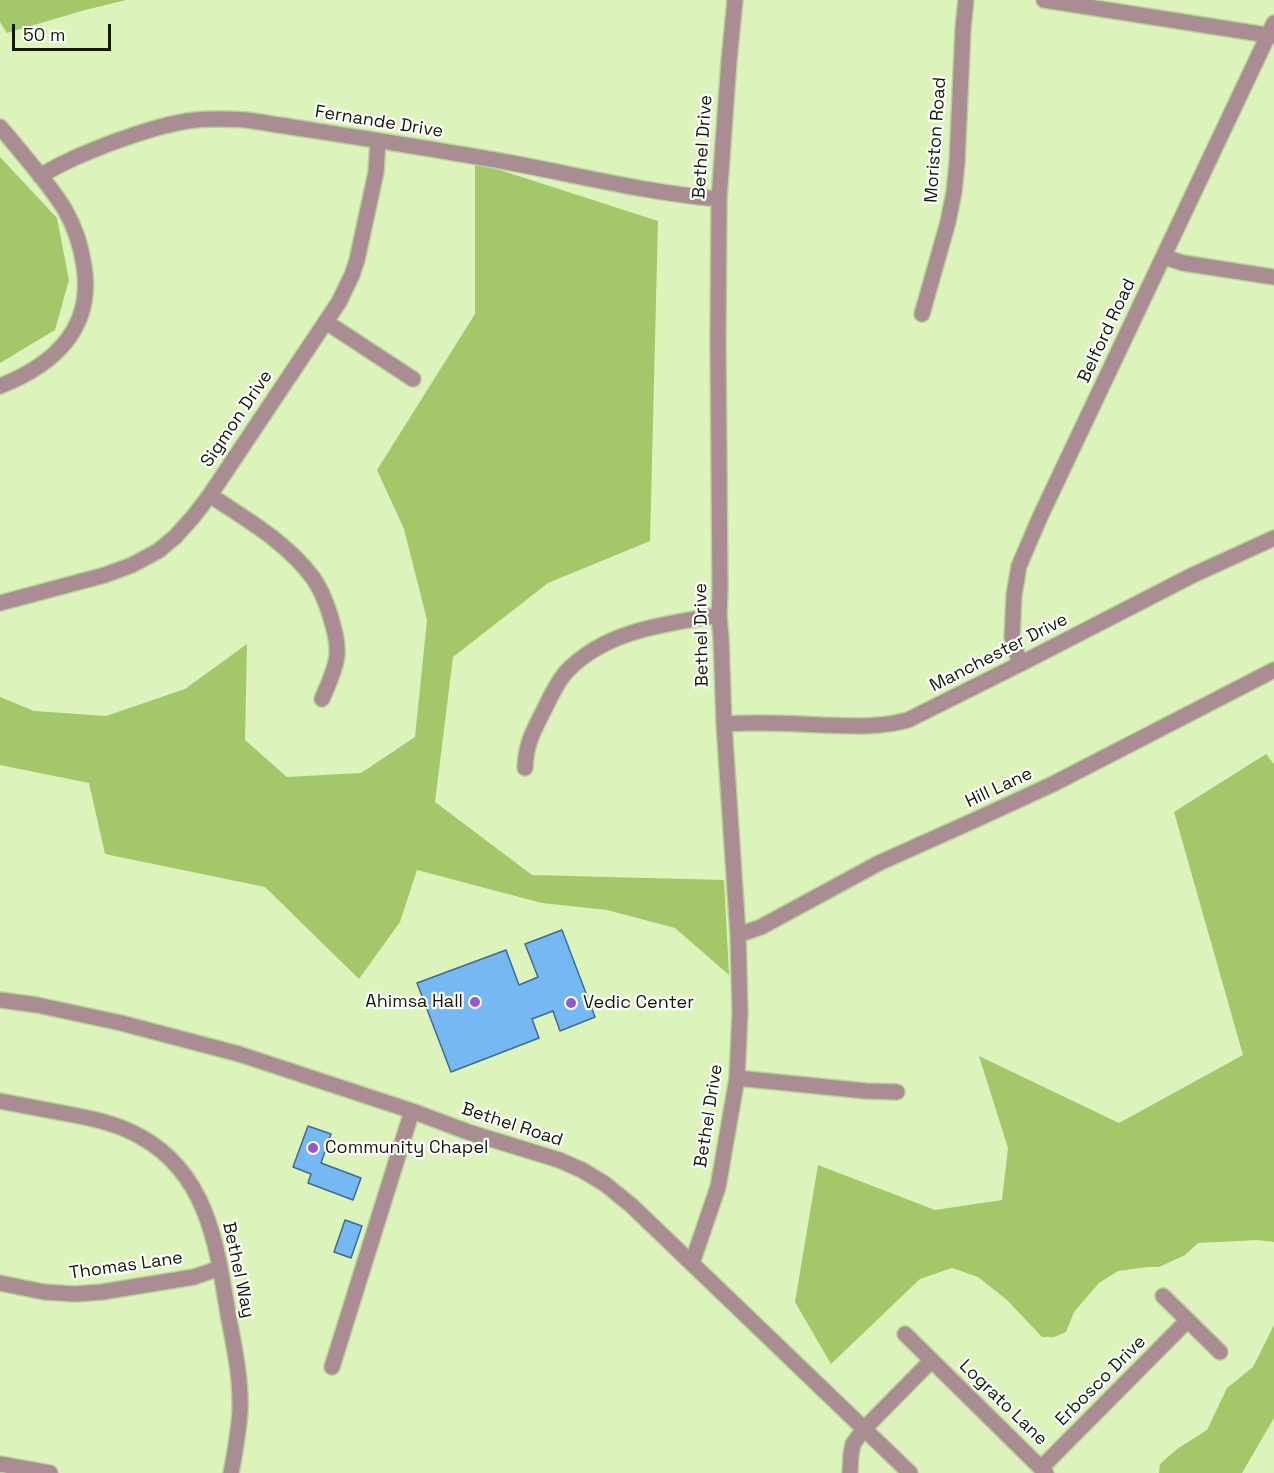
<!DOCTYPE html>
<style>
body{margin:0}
#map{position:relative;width:1274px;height:1473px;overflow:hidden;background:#dcf3bb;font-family:"Space Grotesk",sans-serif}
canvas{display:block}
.scale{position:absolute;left:12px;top:24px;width:99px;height:27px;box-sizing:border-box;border:3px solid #121a05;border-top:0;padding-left:8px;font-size:18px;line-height:21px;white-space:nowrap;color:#121a05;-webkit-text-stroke:4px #fff;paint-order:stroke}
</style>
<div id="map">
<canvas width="1274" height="1473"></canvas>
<div class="scale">50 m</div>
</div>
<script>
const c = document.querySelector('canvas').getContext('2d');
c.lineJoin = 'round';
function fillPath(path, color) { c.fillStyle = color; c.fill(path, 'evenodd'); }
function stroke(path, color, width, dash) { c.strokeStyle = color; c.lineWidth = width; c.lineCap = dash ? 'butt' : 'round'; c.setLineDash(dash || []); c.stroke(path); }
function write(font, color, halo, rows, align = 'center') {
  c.font = font + ' "Space Grotesk",sans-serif'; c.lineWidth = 4.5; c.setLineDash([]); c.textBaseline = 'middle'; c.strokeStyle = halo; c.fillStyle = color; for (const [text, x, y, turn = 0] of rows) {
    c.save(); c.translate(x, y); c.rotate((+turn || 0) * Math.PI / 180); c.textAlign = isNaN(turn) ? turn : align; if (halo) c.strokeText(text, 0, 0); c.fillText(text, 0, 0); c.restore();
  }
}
fillPath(new Path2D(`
 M0 0H126L85 10 7 33 0 22Z
 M0 157 57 218 69 280 55 330 0 363Z
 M475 162 658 221 650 541 548 583 453 657 435 802 532 875 724 880 729 975 675 928 607 910 542 903 417 870 400 922 359 979 265 887 105 854 89 783 0 765V697L34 711 106 716 185 689 247 644 245 740 287 777 361 773 415 737 427 620 404 529 377 470 475 314Z
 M1266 754 1274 764V1242L1257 1240 1198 1243 1185 1255 1159 1267H1148L1118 1271 1099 1283 1074 1312 1066 1332 1054 1337H1042L1007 1300 978 1277 952 1268 920 1279 831 1364 795 1302 818 1165 935 1210 1002 1200 1008 1148 979 1056 1119 1123 1243 1055 1174 812Z
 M1274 1325V1418L1242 1473H1159L1160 1464 1177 1449 1207 1430 1227 1388 1253 1367Z`), '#a4c76a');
const building = new Path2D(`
 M562 930 595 1017 560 1031 553 1011 532 1019 539 1038 451 1072 417 983 506 950 519 985 538 977 525 944Z
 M308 1126 331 1134 321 1163 361 1178 353 1200 308 1183 311 1174 293 1167Z
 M345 1220 362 1226 351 1258 334 1252Z`);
fillPath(building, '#75b8f3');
stroke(building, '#3f6b91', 1.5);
const minor = new Path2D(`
 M1044 0 1274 36
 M0 127C15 144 29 162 44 180 51 190 59 199 65 210 75 227 81 246 84 266 94 328 54 365 0 386
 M40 176C65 161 85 153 111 143 138 133 167 123 196 120 213 118 230 119 247 120 335 134 424 147 512 163 581 176 649 193 719 199
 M1164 257 1183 263 1274 277
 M922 314 948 222 954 192 957 163 963 28 966 0
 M326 322 413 379
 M210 495C245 519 287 542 313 578 321 589 326 602 330 615 334 629 338 641 337 656 335 671 328 685 322 699
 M0 603 105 575 132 565 158 551 175 537 193 517 210 495 339 302 352 275 357 260 376 172 378 141
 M1020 664 1012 637 1014 595 1019 566 1040 517 1274 23
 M724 724C756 722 788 723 821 725 851 726 878 728 908 720L1020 664 1193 575 1274 538
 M525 768C526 742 534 730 545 708 551 695 557 683 566 672 606 630 665 624 719 615
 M738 935 761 927 879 863 975 820 1053 784 1274 670
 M0 1000 37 1005 121 1023 239 1054 412 1111 468 1132 559 1160 582 1170 605 1184 632 1206 910 1473
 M737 1078 866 1091 897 1092
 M0 1101C21 1105 42 1109 63 1113 90 1118 117 1123 141 1137 208 1174 217 1247 228 1314 234 1346 241 1377 240 1410 239 1431 235 1452 231 1473
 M692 1263 718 1187 737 1078 740 1012 738 935 724 724 721 638 719 615 720 591 718 342 719 199 729 61 735 0
 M0 1283 44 1292 75 1294 102 1292 194 1277 220 1268
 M1163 1296 1220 1352
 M905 1334 1046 1473
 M332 1367 412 1111
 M0 1464 50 1473
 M1041 1468 1188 1320
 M850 1473 851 1454 853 1444 864 1429 931 1361`);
stroke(minor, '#bcd09e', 18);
stroke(minor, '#aa8d92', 15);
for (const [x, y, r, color] of [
 [475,1002,6,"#9757cd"],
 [571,1003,6,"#9757cd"],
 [313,1148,6,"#9757cd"]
]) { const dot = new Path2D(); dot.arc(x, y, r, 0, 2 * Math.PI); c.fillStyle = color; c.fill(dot); stroke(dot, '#fff', 2); }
write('18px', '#121a05', '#fff', [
 ["Fernande Drive",379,122,9],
 ["Moriston Road",936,140,-86],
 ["Bethel Drive",703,147,-86],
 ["Belford Road",1107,331,-65],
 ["Sigmon Drive",237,419,-56],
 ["Bethel Drive",702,635,-91],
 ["Manchester Drive",999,653,-27],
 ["Hill Lane",999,788,-25],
 ["Bethel Drive",709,1116,-81],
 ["Bethel Road",512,1125,18],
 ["Thomas Lane",126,1266,-8],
 ["Bethel Way",238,1270,78],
 ["Erbosco Drive",1101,1381,-45],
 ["Lograto Lane",1003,1403,44]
]);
write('18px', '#121a05', '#fff', [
 ["Ahimsa Hall",463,1002,"right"],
 ["Vedic Center",583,1003],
 ["Community Chapel",325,1148]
], 'left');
</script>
